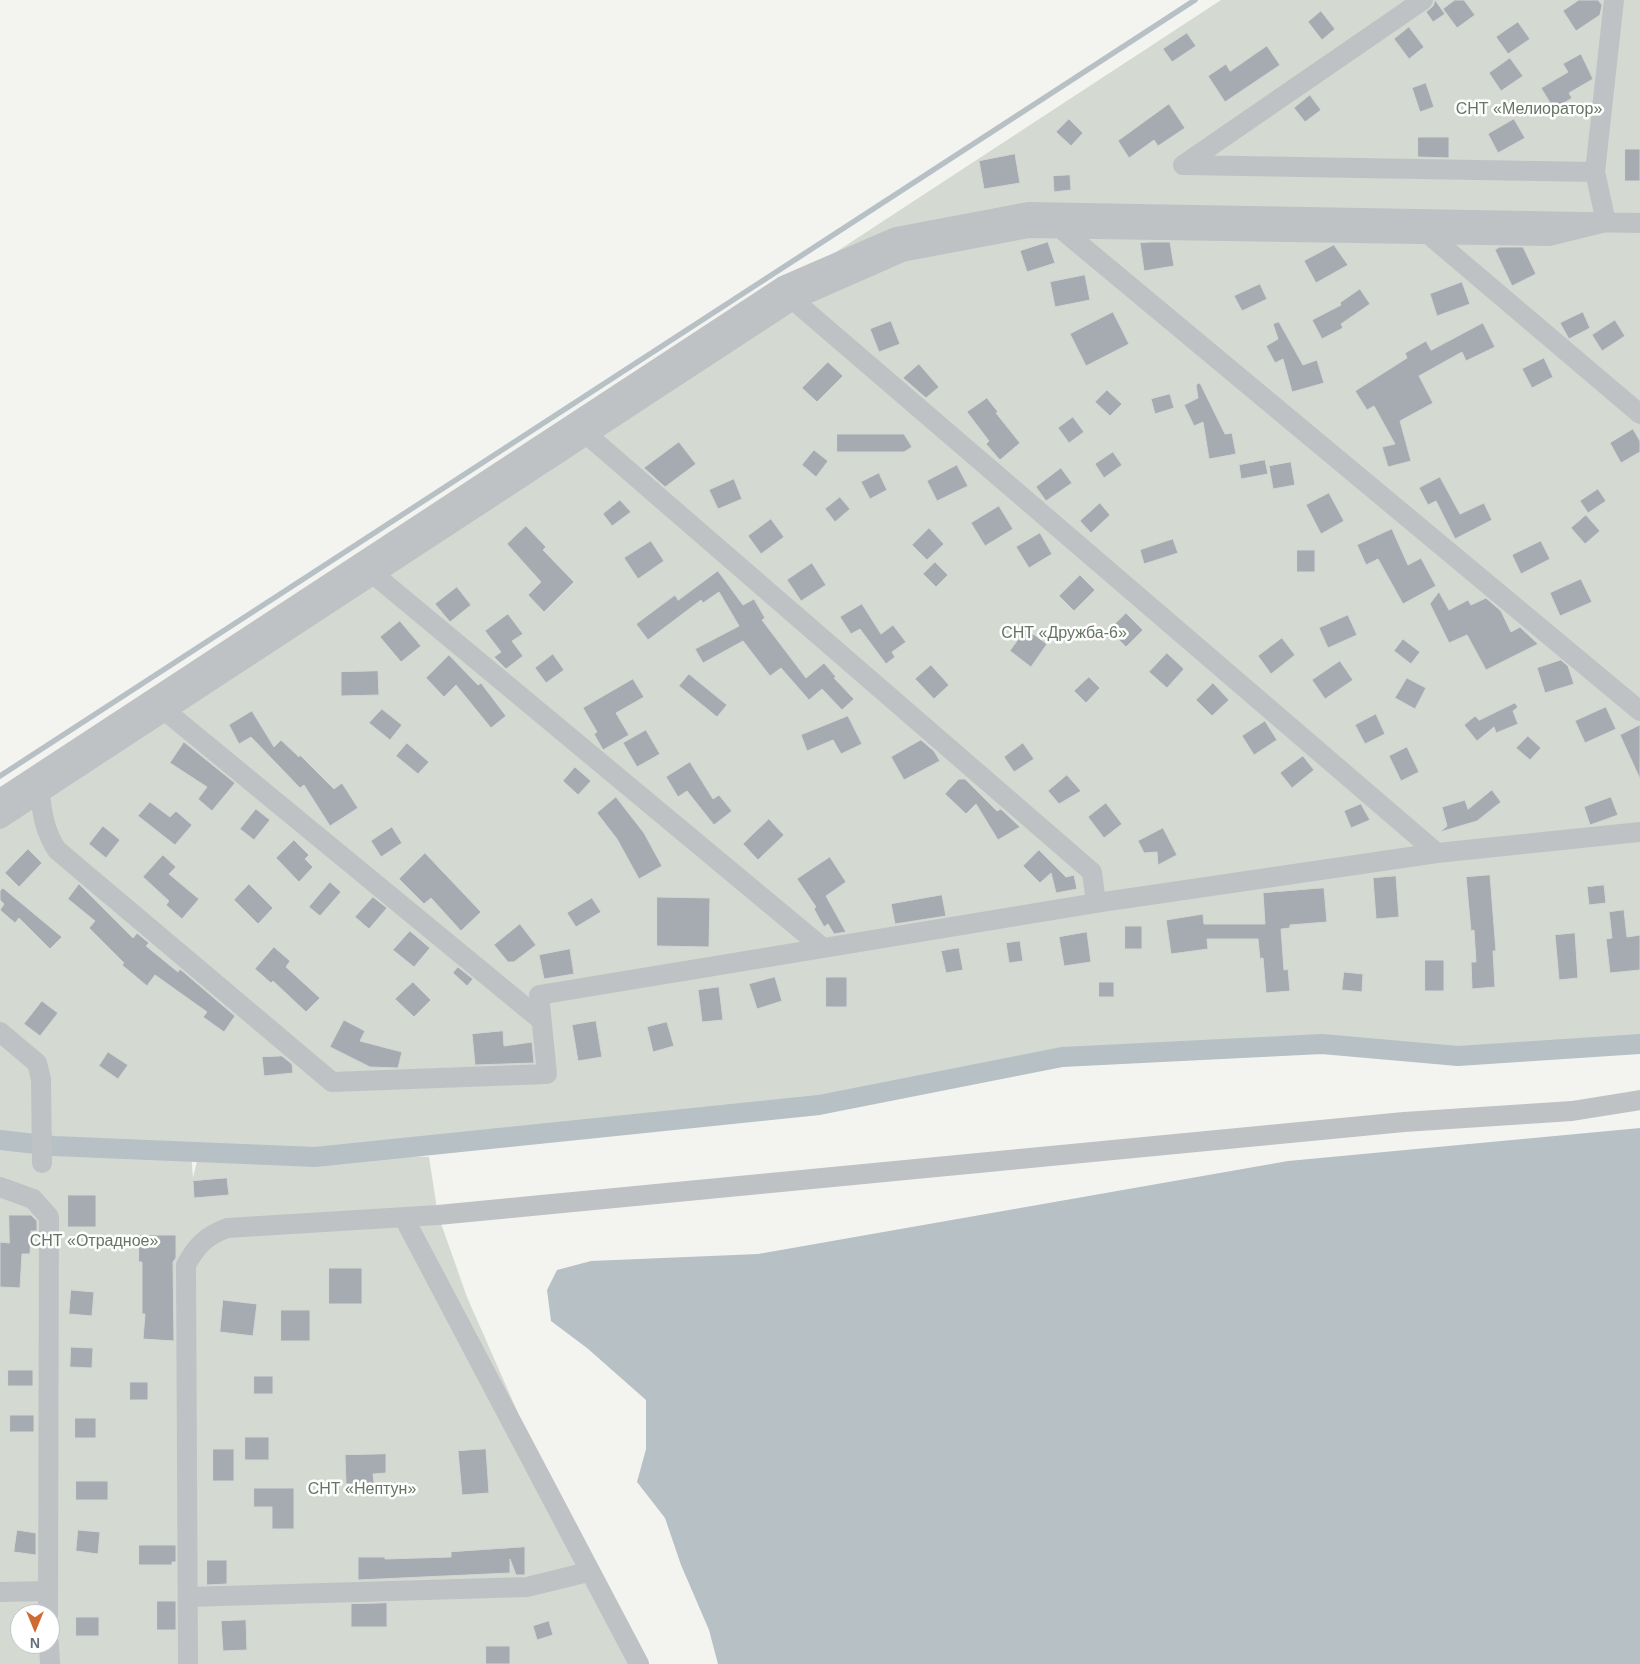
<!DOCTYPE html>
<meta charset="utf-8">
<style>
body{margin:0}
#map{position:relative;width:1640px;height:1664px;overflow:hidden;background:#f3f4f0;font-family:Arial,sans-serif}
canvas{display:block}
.north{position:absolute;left:10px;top:1604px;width:50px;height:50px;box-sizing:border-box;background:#fff;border:1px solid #c1c6cb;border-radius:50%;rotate:180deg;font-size:14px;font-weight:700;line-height:20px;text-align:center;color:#65707e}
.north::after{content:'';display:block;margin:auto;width:18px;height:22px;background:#d16a32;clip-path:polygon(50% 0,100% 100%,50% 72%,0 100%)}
</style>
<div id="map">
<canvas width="1640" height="1664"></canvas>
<div class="north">N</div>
</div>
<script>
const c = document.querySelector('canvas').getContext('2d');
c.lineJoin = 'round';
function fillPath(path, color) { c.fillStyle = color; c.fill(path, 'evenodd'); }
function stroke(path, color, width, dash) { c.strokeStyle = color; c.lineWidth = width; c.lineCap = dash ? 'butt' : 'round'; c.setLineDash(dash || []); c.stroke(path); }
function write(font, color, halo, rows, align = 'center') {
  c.font = font + ' Arial,sans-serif'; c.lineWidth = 5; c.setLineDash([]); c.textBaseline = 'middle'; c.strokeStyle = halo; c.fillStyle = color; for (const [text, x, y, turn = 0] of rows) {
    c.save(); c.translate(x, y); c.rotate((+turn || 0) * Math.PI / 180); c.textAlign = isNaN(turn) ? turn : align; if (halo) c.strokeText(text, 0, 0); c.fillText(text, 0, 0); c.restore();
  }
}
fillPath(new Path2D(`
 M1221 0H1640V1044L1458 1056 1322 1044 1062 1057 819 1105 315 1157 191 1152 193 1178 198 1157 320 1162 393 1155 429 1157 438 1215 467 1297 588 1572 639 1664H0V799ZM20 1614H50V1644H20Z`), '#d4dad1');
fillPath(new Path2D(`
 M1640 1128V1664H718L709 1630 681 1565 665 1518 637 1482 646 1449V1400L587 1348 551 1321 547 1290 557 1270 591 1261 758 1254 1288 1161Z`), '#b7c0c5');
stroke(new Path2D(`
 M0 776 1195 0`), '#b7c0c5', 5.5);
stroke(new Path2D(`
 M0 1140 54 1146 315 1157 819 1105 1062 1057 1322 1044 1458 1056 1640 1044`), '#b7c0c5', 20);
const building = new Path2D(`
 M1435 0 1445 14 1433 22 1426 12 1433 6Z
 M1455 0H1464L1475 15 1457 28 1443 9Z
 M1579 0H1598L1602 5 1600 15 1576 31 1563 11Z
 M1321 11 1335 29 1322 40 1308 22Z
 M1518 22 1530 39 1508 54 1496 37Z
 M1409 27 1424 47 1409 59 1394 39Z
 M1187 33 1196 46 1172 62 1163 49Z
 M1267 46 1280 65 1225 102 1208 76 1226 64 1230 71Z
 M1581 54 1593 79 1569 93 1572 98 1554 109 1541 88 1568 72 1563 64Z
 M1510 58 1523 76 1501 91 1489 73Z
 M1426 83 1434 107 1420 112 1412 88Z
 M1310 95 1321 110 1305 122 1294 108Z
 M1169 104 1185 128 1158 146 1154 140 1129 158 1118 141Z
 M1069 119 1083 133 1071 146 1056 132Z
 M1514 119 1525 138 1498 153 1488 134Z
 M1418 137H1449V158L1418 157Z
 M1625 149H1640V181H1625Z
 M1015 154 1020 183 984 189 979 161Z
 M1070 175 1071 190 1054 192 1053 176Z
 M1048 242 1055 263 1027 272 1020 251Z
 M1151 242H1170L1174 266 1144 271 1140 243Z
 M1334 245 1348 265 1316 283 1304 261Z
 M1500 247H1523L1536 274 1512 286 1495 250Z
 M1085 275 1090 300 1055 307 1050 282Z
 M1462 282 1470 304 1437 316 1430 294Z
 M1260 284 1267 299 1242 311 1234 296Z
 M1360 289 1370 304 1341 324 1343 328 1322 339 1312 320 1341 305 1340 303Z
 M1113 312 1129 344 1086 366 1070 334Z
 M1583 312 1590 328 1569 339 1560 323Z
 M1615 320 1625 336 1602 351 1592 335Z
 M891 321 900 344 879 352 870 329Z
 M1279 322 1303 365 1317 360 1324 383 1292 392 1283 359 1275 363 1266 346 1278 339 1273 324Z
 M1483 323 1495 347 1466 361 1462 352 1419 376 1433 403 1400 421 1411 461 1388 467 1382 447 1395 444 1374 406 1367 410 1355 391 1407 358 1405 353 1426 341 1431 350Z
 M1544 358 1553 377 1532 388 1522 369Z
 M828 362 843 376 817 402 802 388Z
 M919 364 939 387 926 398 903 378Z
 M1200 383 1225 434 1232 433 1236 454 1209 459 1203 422 1194 426 1184 405 1198 398 1196 385Z
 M1107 390 1122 404 1110 416 1095 402Z
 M1170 394 1174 408 1155 414 1151 399Z
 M987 398 998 412 996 413 1020 443 1000 460 986 444 989 441 967 412Z
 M1073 417 1084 432 1069 443 1058 428Z
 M1633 429 1640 441V452L1621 463 1610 443Z
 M837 434H904L912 447 904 452H837Z
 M679 442 696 464 665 487 644 468Z
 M814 450 828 461 816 477 802 465Z
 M1113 452 1122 465 1104 478 1095 464Z
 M1265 460 1268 474 1241 479 1239 465Z
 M1291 462 1295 485 1273 489 1269 466Z
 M957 465 968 486 937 501 927 481Z
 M1061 468 1072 483 1046 501 1036 487Z
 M879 473 887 490 870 499 861 482Z
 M1440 477 1460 514 1484 503 1492 520 1455 539 1436 501 1428 505 1419 488Z
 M734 479 742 499 718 509 709 490Z
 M1598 489 1606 501 1588 513 1580 501Z
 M1329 493 1344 521 1321 534 1306 505Z
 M840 497 850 509 835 522 825 509Z
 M620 500 631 512 612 526 603 514Z
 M1100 503 1110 515 1091 533 1080 521Z
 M999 506 1013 529 985 546 971 523Z
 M1586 515 1600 531 1585 544 1571 528Z
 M771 519 784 537 761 554 748 536Z
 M526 526 546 547 543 550 574 582 544 612 528 595 541 582 507 544Z
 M929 528 944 544 927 560 912 545Z
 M1392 529 1408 565 1421 558 1436 586 1403 604 1378 559 1366 565 1357 545Z
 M1040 533 1052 554 1029 568 1016 547Z
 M1173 539 1178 553 1144 564 1140 550Z
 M651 541 664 561 638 579 624 558Z
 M1541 541 1550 559 1521 574 1512 555Z
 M1297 550H1315V572H1297Z
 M935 562 948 575 936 587 923 574Z
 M812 563 826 585 801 601 787 580Z
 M718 571 743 605 754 599 765 618 762 620 806 678 824 663 836 677 834 678 854 699 842 710 822 689 809 700 781 668 770 676 743 641 703 663 695 649 739 626 719 592 703 603 701 600 648 640 636 624 675 595 678 600Z
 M1080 575 1095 590 1074 611 1059 596Z
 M1581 579 1592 602 1560 616 1550 593Z
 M457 587 471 605 450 622 435 604Z
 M1439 592 1449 610 1468 600 1471 605 1486 598 1501 611 1511 632 1520 627 1538 644 1486 670 1467 635 1449 643 1430 604Z
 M862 604 881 634 893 625 906 642 892 652 895 657 886 664 860 629 851 634 840 617Z
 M1126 613 1143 630 1126 647 1109 630Z
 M508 614 523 634 512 641 523 656 506 669 494 657 501 652 485 631Z
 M1348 615 1357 635 1328 648 1319 628Z
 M400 621 421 646 401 662 380 637Z
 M1026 629 1047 644 1031 667 1010 651Z
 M1282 638 1295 655 1271 674 1258 656Z
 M1403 639 1420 652 1411 664 1394 651Z
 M1167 653 1184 669 1167 688 1149 672Z
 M553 654 564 670 546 683 535 668Z
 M449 655 478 685 481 683 506 716 491 728 456 685 444 697 426 678Z
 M1561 660 1568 666 1574 684 1545 693 1537 668Z
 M1340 661 1353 680 1325 699 1312 680Z
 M931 665 949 685 934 699 915 679Z
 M378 671 379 695 341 696V672Z
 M689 674 727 705 717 717 679 686Z
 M1089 677 1100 688 1086 703 1074 691Z
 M1407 678 1426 688 1415 709 1395 698Z
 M633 679 644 697 616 713 629 735 603 750 594 734 597 732 583 708Z
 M1213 683 1229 700 1212 716 1196 700Z
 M1515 703 1518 707 1513 711 1518 724 1496 733 1494 727 1477 741 1464 725 1475 716 1479 720Z
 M1606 707 1616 729 1585 743 1575 721Z
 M382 709 402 725 390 740 369 723Z
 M252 711 274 747 281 740 299 757 300 755 334 789 342 783 358 808 330 826 304 785 300 788 251 737 239 744 229 725Z
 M1376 714 1385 734 1365 744 1355 725Z
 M848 716 862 744 841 754 833 740 807 751 801 735Z
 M1265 721 1277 740 1254 755 1242 736Z
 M1640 725V779L1620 735Z
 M646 730 660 754 637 767 623 743Z
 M1528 736 1541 748 1530 760 1516 748Z
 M921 740 934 751 940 761 904 780 891 757Z
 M184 742 235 783 212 811 198 799 207 787 170 763Z
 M407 743 429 762 418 774 396 756Z
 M1023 743 1034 759 1014 772 1004 757Z
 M1407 747 1419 772 1401 781 1389 756Z
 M1303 756 1314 770 1292 788 1280 773Z
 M690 762 713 799 719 795 732 811 714 825 687 791 678 797 666 777Z
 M575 767 591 781 578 795 563 781Z
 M1067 775 1081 791 1059 804 1048 791Z
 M959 779H965L997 811 1001 809 1020 827 998 840 976 804 966 814 945 794Z
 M1492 790 1501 802 1477 821 1440 832 1447 826 1442 807 1465 800 1468 809Z
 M616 797 644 833 662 866 639 879 617 839 597 813Z
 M1611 797 1618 815 1590 825 1584 807Z
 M150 802 170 817 176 811 192 825 175 845 138 816Z
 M1106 803 1122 824 1104 838 1088 817Z
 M1361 804 1370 820 1351 828 1344 811Z
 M256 809 270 820 254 840 240 829Z
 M769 819 784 835 758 860 743 844Z
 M103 826 120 840 106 858 89 844Z
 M392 827 402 843 381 857 371 841Z
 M1163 828 1177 855 1158 865 1157 852 1144 853 1138 841Z
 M294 840 309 855 305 859 313 867 299 882 276 858Z
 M28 849 42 863 19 887 5 873Z
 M1039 850 1066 877 1074 875 1077 889 1056 893 1051 873 1040 883 1023 866Z
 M425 853 481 912 461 931 431 898 424 904 399 879Z
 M163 855 176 867 169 874 199 899 182 919 166 905 169 901 143 877Z
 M830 857 846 882 826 896 846 932 834 934 828 924 824 927 814 909 816 907 797 879Z
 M1490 875 1496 951H1493L1495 987 1472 989 1471 962H1476L1474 930 1471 931 1466 877Z
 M1396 876 1399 917 1376 919 1373 878Z
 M330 882 341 892 320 916 309 907Z
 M79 884 133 938 137 933 149 943 146 946 178 972 180 969 235 1016 224 1032 203 1017 207 1012 155 975 147 986 122 965 124 963 89 928 95 921 68 899Z
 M249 884 273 908 258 924 234 900Z
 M1604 885 1606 903 1589 905 1587 887Z
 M3 888 62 937 50 949 19 918 15 923 0 910 4 904 0 900V891Z
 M1324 888 1327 922 1290 925V928L1281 929 1284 970 1288 969 1290 991 1266 993 1263 958 1260 959 1258 939H1207L1208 949 1171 954 1166 920 1203 914 1204 924H1265L1263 893Z
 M942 895 946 916 895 924 891 904Z
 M373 897 387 908 369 929 355 917Z
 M657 897 710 898 709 947 657 946Z
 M592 898 601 912 576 927 567 913Z
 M1624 910 1627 937 1640 935V970L1610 973 1606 939 1612 938 1609 912Z
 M520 924 536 945 514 962H508L494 945Z
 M1125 926H1142V949H1125Z
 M410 931 430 948 414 967 393 950Z
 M1087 932 1091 962 1064 966 1059 937Z
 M1575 933 1578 978 1559 980 1555 935Z
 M1020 941 1023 961 1009 963 1006 943Z
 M274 947 290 961 286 967 320 998 306 1012 273 981 271 983 255 969Z
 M959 948 963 970 946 973 941 951Z
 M570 949 574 974 544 979 539 955Z
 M1425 960H1444V991H1425Z
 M458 967 473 979 467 986 453 973Z
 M1344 972 1363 974 1362 992 1342 990Z
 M775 977 782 1001 757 1009 749 984Z
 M826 977H847V1007H826Z
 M413 982 431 1000 414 1017 395 999Z
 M1099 982H1114V997H1099Z
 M719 987 723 1020 702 1022 698 990Z
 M42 1001 58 1013 40 1036 24 1024Z
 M344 1020 365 1031 360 1041 402 1052 398 1068 370 1067 330 1047Z
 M596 1021 602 1057 578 1061 572 1025Z
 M667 1022 674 1046 653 1052 647 1027Z
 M503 1031 504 1046 532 1042 534 1063 475 1065 472 1034Z
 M108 1052 128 1065 118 1079 99 1066Z
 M282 1056 292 1064 293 1073 264 1076 262 1057Z
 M227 1178 229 1195 194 1198 193 1181Z
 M68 1195H96V1227H68Z
 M9 1215H31L37 1221V1231H31L30 1254H22L20 1288 0 1287V1242L9 1243Z
 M139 1235H176V1258L173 1262 174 1341 143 1339 145 1314H142V1262H139Z
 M329 1268H362V1304H329Z
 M71 1290 94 1292 92 1316 69 1314Z
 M223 1300 257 1304 253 1336 220 1332Z
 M281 1310H310V1341H281Z
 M71 1347 93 1348 92 1368 70 1367Z
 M8 1370H33V1386H8Z
 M254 1376H273V1394H254Z
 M130 1382H148V1400H130Z
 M10 1415H34V1432H10Z
 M75 1418H96V1438H75Z
 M245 1437H269V1460H245Z
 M213 1449H234V1481H213Z
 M486 1449 489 1493 462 1495 458 1451Z
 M386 1454V1473L373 1474 374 1483 346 1484 345 1455Z
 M76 1481H108V1500H76Z
 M254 1488H294V1529H272V1507H254Z
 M17 1530 36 1533V1555L14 1552Z
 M78 1530 100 1532 98 1554 76 1551Z
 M139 1545H176V1562H172V1565H139Z
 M525 1547V1575H516L510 1559V1573L358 1580V1557H385V1559L451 1557V1552Z
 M207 1560H227V1584L207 1585Z
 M157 1601H176V1630H157Z
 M387 1603V1627H351V1604Z
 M76 1617H99V1636H76Z
 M246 1620 247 1650 223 1651 221 1621Z
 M549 1621 553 1635 537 1640 533 1626Z
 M486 1646H510V1664H486Z`);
fillPath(building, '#a6abb2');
stroke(building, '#d4d5d3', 1);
stroke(new Path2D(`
 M1423 0 1183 165 1595 172
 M1060 228 1640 711
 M1428 234 1640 414
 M785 293 1437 853
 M577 426 1092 872 1096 903
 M365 567 823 948
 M157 704 541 1020
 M40 793C42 814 45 832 57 850L332 1082 547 1074 539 995 1096 903 1437 853 1640 832
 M0 799 783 286 896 237 1028 212 1640 223
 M0 819 793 300 902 252 1029 228 1549 236 1606 222 1595 172 1614 0
 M0 1032 37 1063 41 1079 42 1163
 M0 1187 33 1199 49 1217 48 1614
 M404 1218 639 1664
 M0 1592 48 1591
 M188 1597 527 1587 588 1572
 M49 1644 50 1664
 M188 1664 186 1265C197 1245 206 1236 227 1228L438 1215 1404 1122 1572 1111 1640 1100`), '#bfc2c5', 20);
write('16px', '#657663', '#fff', [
 ["СНТ «Мелиоратор»",1529,110],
 ["СНТ «Дружба-6»",1064,634],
 ["СНТ «Отрадное»",94,1242],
 ["СНТ «Нептун»",362,1490]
]);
</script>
